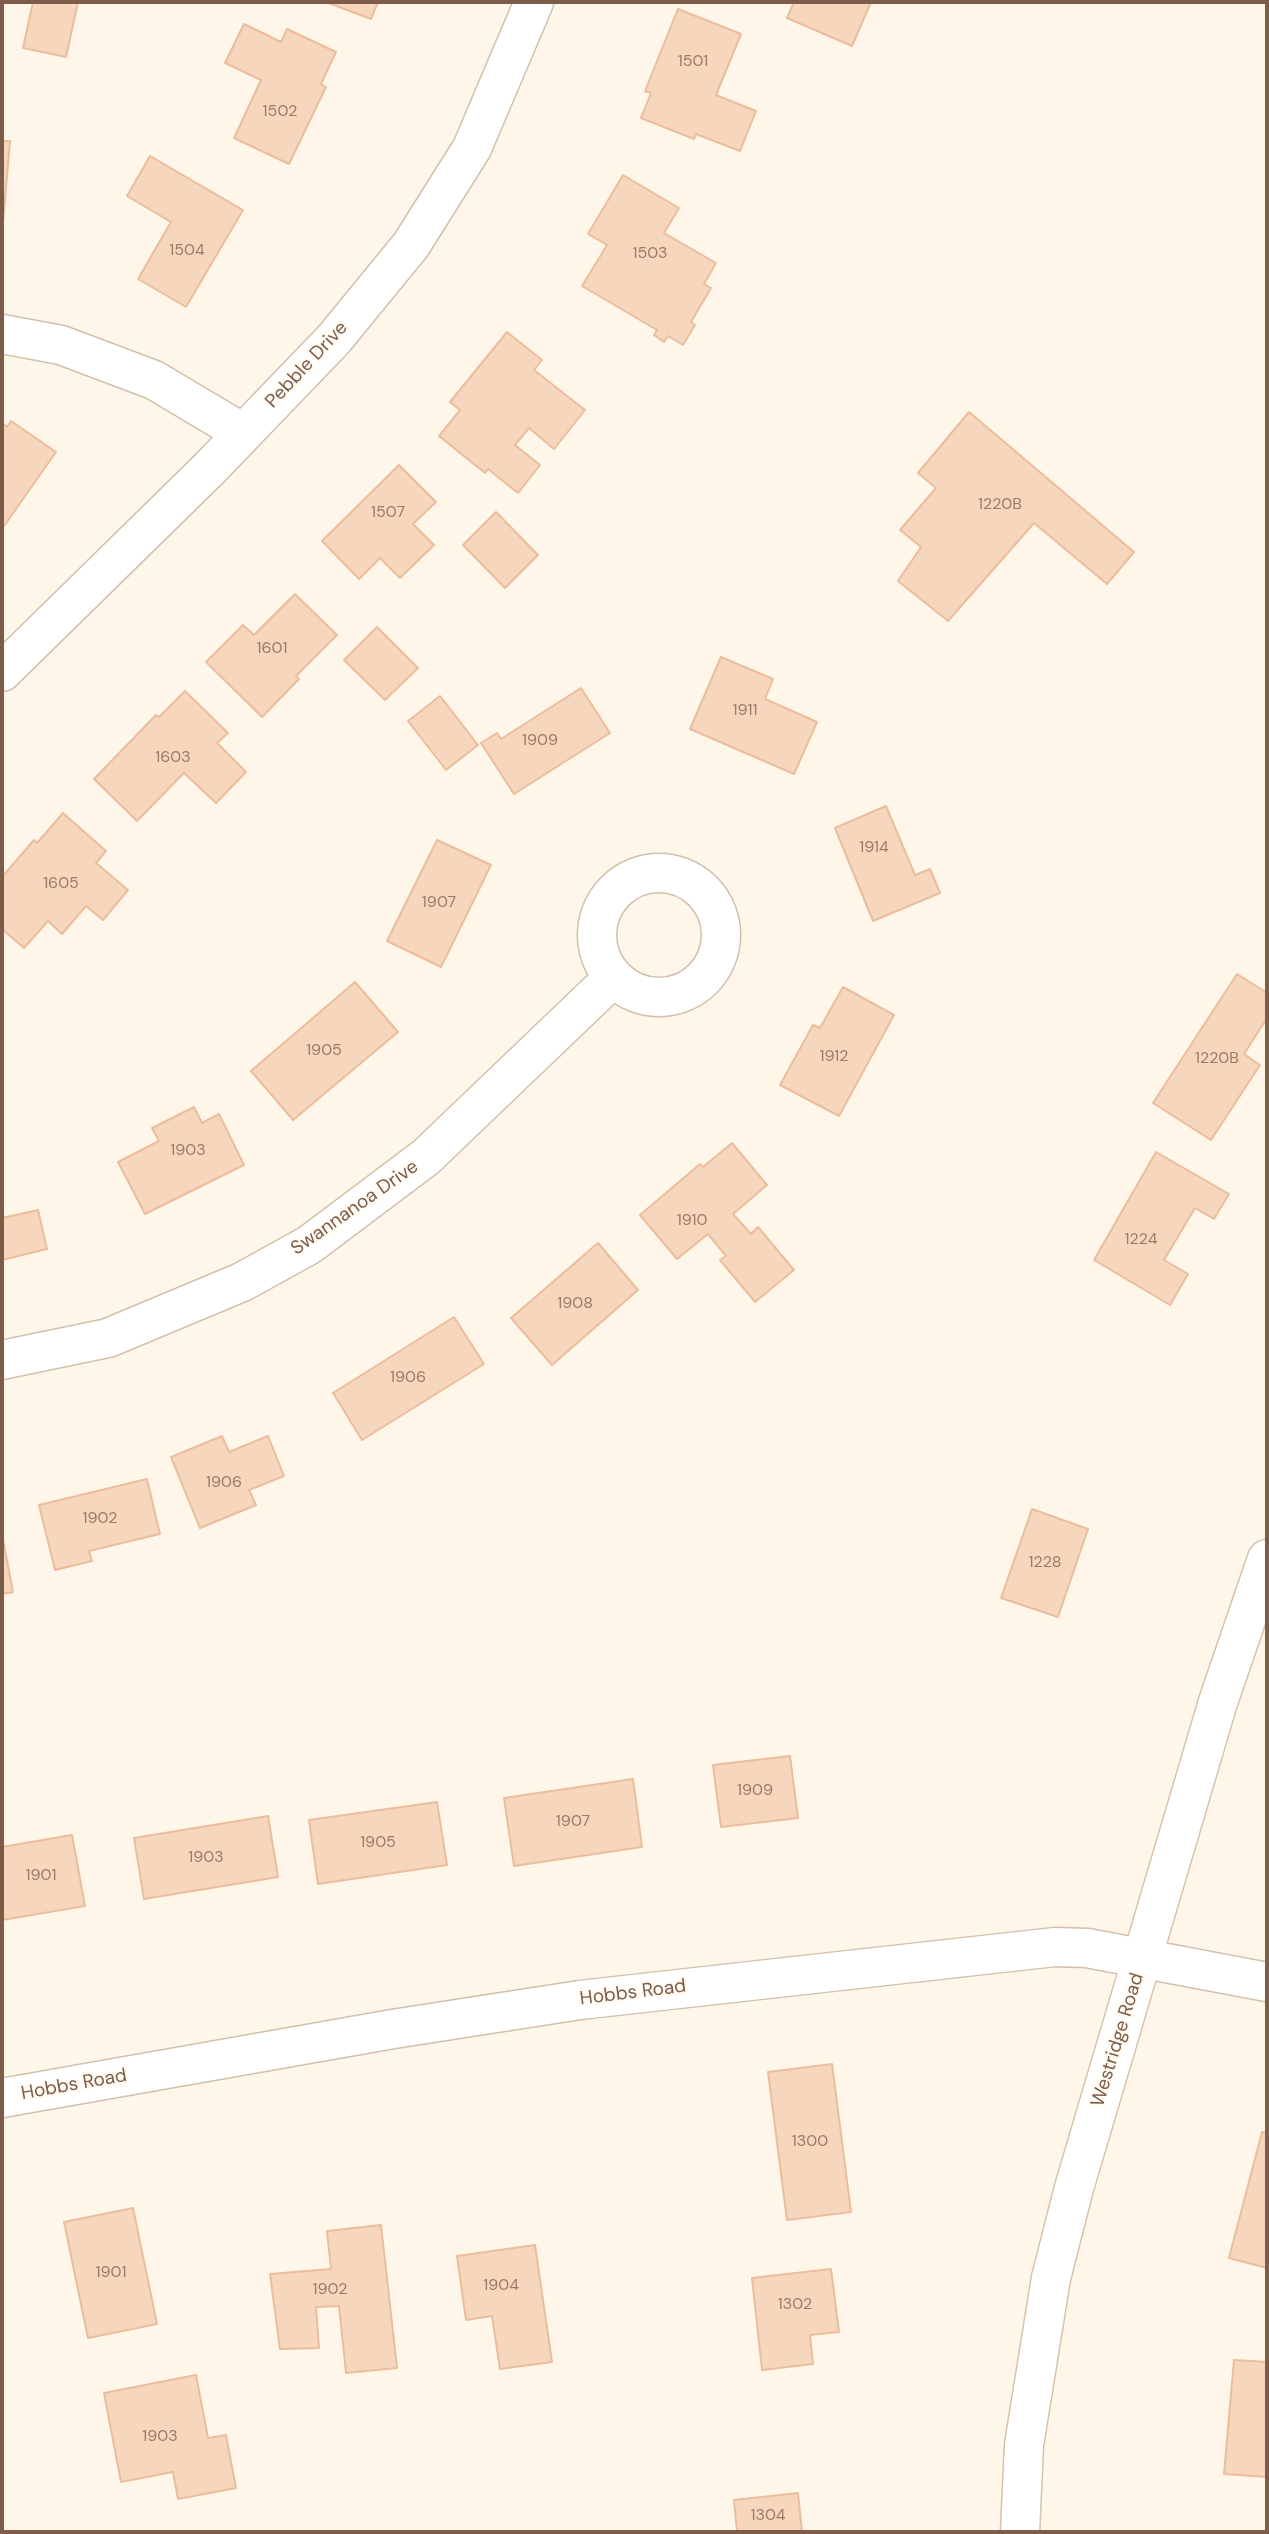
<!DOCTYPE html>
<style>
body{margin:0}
#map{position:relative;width:1269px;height:2534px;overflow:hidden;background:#fef7e9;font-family:"DM Sans",sans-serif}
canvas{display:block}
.frame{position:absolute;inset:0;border:4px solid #7d5d49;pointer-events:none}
</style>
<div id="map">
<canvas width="1269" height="2534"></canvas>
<div class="frame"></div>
</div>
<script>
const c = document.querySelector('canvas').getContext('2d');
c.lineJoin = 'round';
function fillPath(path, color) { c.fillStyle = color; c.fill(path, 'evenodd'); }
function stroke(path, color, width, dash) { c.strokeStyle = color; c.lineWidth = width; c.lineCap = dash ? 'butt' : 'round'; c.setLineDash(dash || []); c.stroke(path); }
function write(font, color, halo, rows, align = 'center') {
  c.font = font + ' "DM Sans",sans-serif'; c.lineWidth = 5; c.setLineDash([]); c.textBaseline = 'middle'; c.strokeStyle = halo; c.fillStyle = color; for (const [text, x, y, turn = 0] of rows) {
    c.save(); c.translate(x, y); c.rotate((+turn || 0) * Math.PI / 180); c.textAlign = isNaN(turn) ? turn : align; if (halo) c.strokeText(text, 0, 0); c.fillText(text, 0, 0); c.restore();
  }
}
const building = new Path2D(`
 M33 2H78L66 57 23 48Z
 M326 2H378L371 19Z
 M794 2H871L852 46 787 18Z
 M678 9 741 34 716 95 756 111 740 151 696 134 694 139 641 118 651 93 645 91Z
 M244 24 281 42 287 29 336 52 321 84 326 87 289 164 234 138 261 80 225 63Z
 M2 141H10L3 223H2Z
 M150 156 243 210 186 307 138 279 171 222 127 196Z
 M623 175 679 208 664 233 716 263 704 284 711 288 691 322 695 325 683 345 668 336 664 342 654 335 657 330 582 286 607 245 588 234Z
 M507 332 542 360 534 370 585 410 554 449 529 428 515 445 540 465 518 493 488 469 485 473 439 436 460 410 450 402Z
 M969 412 1134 552 1107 584 1034 523 948 621 898 581 921 547 900 530 936 488 918 473Z
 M11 421 56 452 2 529V423L7 427Z
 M399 465 436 502 413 524 434 545 400 578 380 558 359 579 322 541Z
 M496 512 538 555 505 588 463 545Z
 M295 594 337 635 296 676 299 679 262 717 206 662 243 625 254 635Z
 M377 627 418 668 385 700 344 660Z
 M721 657 773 679 765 699 817 722 794 774 690 729Z
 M581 688 610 733 514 794 481 743 497 733 501 739Z
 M185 691 228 733 217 743 246 772 216 803 184 773 137 821 94 779 156 715 159 717Z
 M440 696 478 745 446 770 408 721Z
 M886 806 915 875 930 869 940 893 873 921 835 828Z
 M63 813 106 851 96 863 128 890 103 920 86 906 62 934 48 921 24 948 2 929V877L34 840 37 843Z
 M437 840 491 865 441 967 387 941Z
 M1237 974 1267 993V1018L1244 1054 1260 1065 1211 1140 1153 1103Z
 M355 982 398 1032 293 1120 251 1071Z
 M843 987 894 1015 839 1116 780 1085 813 1025 820 1028Z
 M194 1107 202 1123 219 1114 244 1165 145 1214 118 1162 159 1141 152 1128Z
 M732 1143 767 1185 733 1214 751 1234 758 1227 794 1270 755 1302 720 1260 726 1256 708 1234 677 1259 640 1215 700 1164 703 1167Z
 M1156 1152 1229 1194 1214 1219 1195 1208 1164 1260 1188 1274 1170 1305 1094 1260Z
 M38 1210 47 1249 2 1260V1218Z
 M598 1243 638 1290 552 1365 511 1318Z
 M454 1317 484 1364 362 1440 333 1393Z
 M222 1436 229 1452 268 1436 284 1476 249 1490 256 1505 200 1528 171 1457Z
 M147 1479 160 1534 89 1551 92 1561 55 1570 39 1505Z
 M1032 1509 1088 1529 1058 1617 1001 1598Z
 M2 1534 13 1592 2 1594Z
 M790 1756 798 1818 721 1827 713 1765Z
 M633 1779 642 1847 514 1866 504 1798Z
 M437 1802 447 1865 318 1884 309 1820Z
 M268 1816 278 1877 144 1899 134 1838Z
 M72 1835 85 1906 2 1920V1847Z
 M832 2064 851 2212 787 2220 768 2072Z
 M1262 2132 1267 2133V2268L1229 2258Z
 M133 2208 157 2324 88 2338 64 2222Z
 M381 2225 397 2368 346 2373 339 2306 316 2307 319 2348 280 2349 270 2274 331 2269 327 2231Z
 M535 2245 552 2362 500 2369 492 2316 466 2320 457 2256Z
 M831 2269 839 2332 810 2335 813 2364 762 2370 752 2278Z
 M1234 2360 1267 2362V2477L1224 2474Z
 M196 2375 208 2438 226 2435 236 2488 178 2499 173 2472 121 2482 104 2393Z
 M798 2493 802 2532H737L734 2500Z`);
fillPath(building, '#f7d6be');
stroke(building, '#ebbd9c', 2);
const minor = new Path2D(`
 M2 334 61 345 154 380 243 433
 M2 672 210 468 334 339 411 245 472 148 534 2
 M597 935a62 62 0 1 1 124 0a62 62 0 1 1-124 0Z
 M2 1360 108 1338 242 1282 309 1245 426 1157 613 978`);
const tertiary = new Path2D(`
 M2 2098 393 2029 580 2000 1055 1947 1087 1948 1267 1982`);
const secondary = new Path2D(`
 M1020 2532 1024 2445 1051 2278 1074 2188 1218 1702 1267 1559`);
stroke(minor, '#d3bfac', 41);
stroke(tertiary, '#d3bfac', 41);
stroke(secondary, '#d9c1ac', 41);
stroke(minor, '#fff', 38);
stroke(tertiary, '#fff', 38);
stroke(secondary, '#fff', 38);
write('16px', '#9c7b66', null, [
 ["1501",693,62],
 ["1502",280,112],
 ["1504",187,251],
 ["1503",650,254],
 ["1220B",1000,505],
 ["1507",388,513],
 ["1601",272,649],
 ["1911",745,711],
 ["1909",540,741],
 ["1603",173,758],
 ["1914",874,848],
 ["1605",61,884],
 ["1907",439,903],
 ["1905",324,1051],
 ["1912",834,1057],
 ["1220B",1217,1059],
 ["1903",188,1151],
 ["1910",692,1221],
 ["1224",1141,1240],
 ["1908",575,1304],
 ["1906",408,1378],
 ["1906",224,1483],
 ["1902",100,1519],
 ["1228",1045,1563],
 ["1909",755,1791],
 ["1907",573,1822],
 ["1905",378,1843],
 ["1903",206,1858],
 ["1901",41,1876],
 ["1300",810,2142],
 ["1901",111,2273],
 ["1904",501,2286],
 ["1902",330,2290],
 ["1302",795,2305],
 ["1903",160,2437],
 ["1304",768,2516]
]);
write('19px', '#7d5d49', '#fffaf2', [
 ["Pebble Drive",307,365,-47],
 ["Swannanoa Drive",355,1208,-35],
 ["Hobbs Road",633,1993,-7],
 ["Westridge Road",1118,2040,-73],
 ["Hobbs Road",74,2085,-10]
]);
</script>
